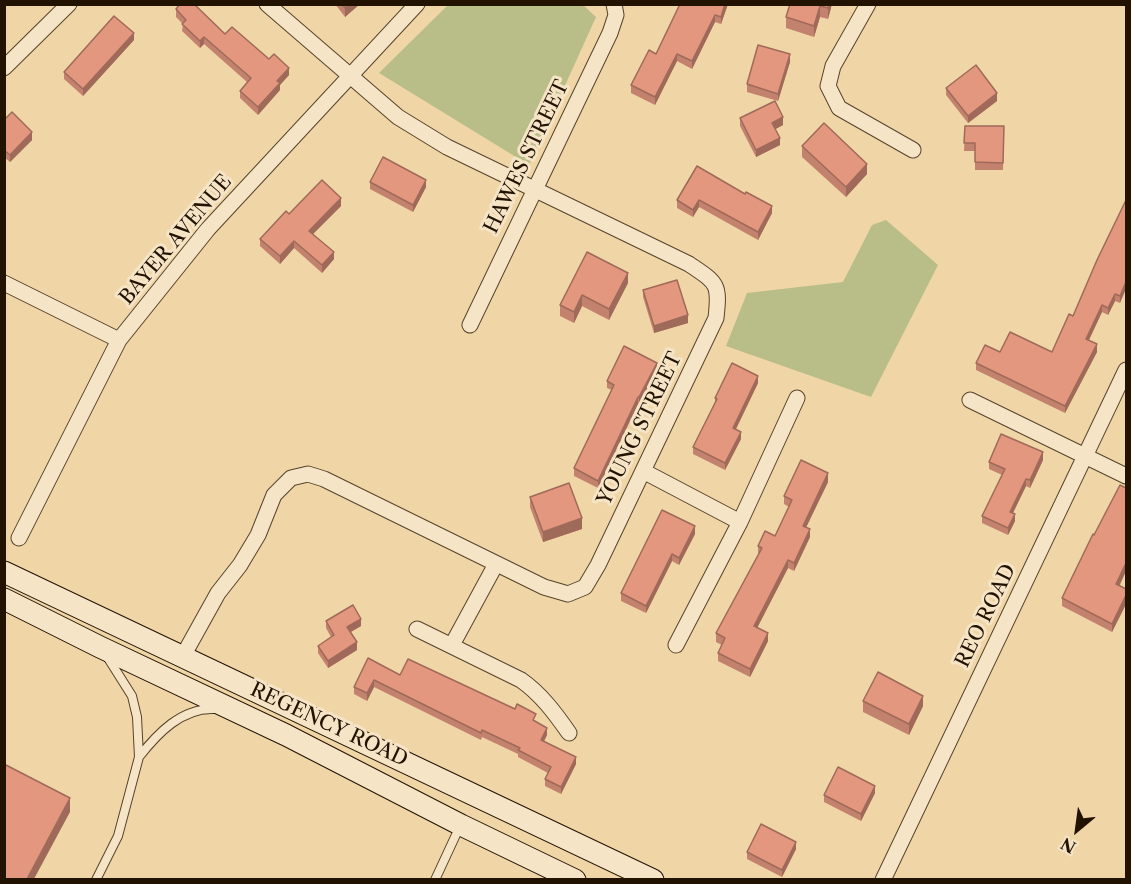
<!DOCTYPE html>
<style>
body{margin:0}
#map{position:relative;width:1131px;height:884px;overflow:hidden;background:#f0d5a7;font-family:"Libre Caslon Text",serif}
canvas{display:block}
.frame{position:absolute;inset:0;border:6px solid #221200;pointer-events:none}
.north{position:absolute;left:1047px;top:800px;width:60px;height:60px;-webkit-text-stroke:4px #f5e4c6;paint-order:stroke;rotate:209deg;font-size:16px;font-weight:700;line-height:24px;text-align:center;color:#221200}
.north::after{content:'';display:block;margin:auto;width:21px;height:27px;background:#221200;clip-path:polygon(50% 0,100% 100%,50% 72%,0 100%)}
</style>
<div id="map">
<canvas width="1131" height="884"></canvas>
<div class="frame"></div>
<div class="north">N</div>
</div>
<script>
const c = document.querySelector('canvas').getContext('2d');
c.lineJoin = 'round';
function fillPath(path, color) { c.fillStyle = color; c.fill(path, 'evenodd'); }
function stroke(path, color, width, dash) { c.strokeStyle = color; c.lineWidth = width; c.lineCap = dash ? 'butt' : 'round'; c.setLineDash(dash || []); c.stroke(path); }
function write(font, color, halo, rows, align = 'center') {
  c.font = font + ' "Libre Caslon Text",serif'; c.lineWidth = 6; c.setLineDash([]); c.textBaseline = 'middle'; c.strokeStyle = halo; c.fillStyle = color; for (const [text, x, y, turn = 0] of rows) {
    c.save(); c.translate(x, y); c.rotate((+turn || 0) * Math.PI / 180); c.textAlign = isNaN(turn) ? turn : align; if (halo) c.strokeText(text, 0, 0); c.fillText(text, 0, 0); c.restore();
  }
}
fillPath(new Path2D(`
 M448 5H583L596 17 529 165 379 73Z
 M886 220 938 265 871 397 726 346 747 293 843 282 872 225Z`), '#b9bd88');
const lane = new Path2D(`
 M139 757C157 734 182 707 215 709
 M96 880 118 836 139 757 137 717 132 696 108 658
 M435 880 460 826`);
const street = new Path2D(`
 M868 4 833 66 828 86 839 108 913 150
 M4 68 69 4
 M4 283 119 340
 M470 325 610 33 616 15 614 4
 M970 400 1126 476
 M643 471 740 522
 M19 538 119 340 208 229 417 4
 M417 629 521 680C541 694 555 713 569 733
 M452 645 496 564
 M676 645 740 522 797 398
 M183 656 218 593 240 565 258 535 274 495 291 478 308 474 324 479 544 587 568 594 585 587 598 565 716 318C720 283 717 283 689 264L447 147 398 117 267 4
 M883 880 1126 370`);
const secondary = new Path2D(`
 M4 572 653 880
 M4 599 100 647 286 735 461 825 575 880`);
stroke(lane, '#56432a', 10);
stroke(street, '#56432a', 17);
stroke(secondary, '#221200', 23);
stroke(lane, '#f5e4c6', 8);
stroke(street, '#f5e4c6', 15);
stroke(secondary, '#f5e4c6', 21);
fillPath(new Path2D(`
 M335 4H360L345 17Z
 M680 4H728L721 24 715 22 692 69 677 61 655 105 631 93V85L656 54Z
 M790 4H832L828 19 820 17 814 37 786 28V17Z
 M176 9 225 34 269 59 289 75 280 85V90L258 115 240 98V91L247 82 204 44 200 48 182 31 183 24 176 17Z
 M134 40 83 96 64 79V72Z
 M790 62 778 101 747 92V84Z
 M946 88 997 101 968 123 946 95Z
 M740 118 783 125 775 129 780 145 756 157 740 126Z
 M4 120 32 140 10 162 4 157Z
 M965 126H1004L1003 170H975V151H964Z
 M802 146 867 174 846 197 802 157Z
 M370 182 426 187 413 212 370 189Z
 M745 194 772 213 758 240 699 207 693 217 677 208V200Z
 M1126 200 1120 303 1115 301 1108 315 1102 312 1089 340 1097 352 1065 413 976 370V363L1000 352H1052L1073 316Z
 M341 206 313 234 334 259 322 273 294 248 280 264 260 246V239L289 214Z
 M628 273V283L609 320 582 306 574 323 560 316V305Z
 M643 290 688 323 654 333 643 297Z
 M657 370 639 405 638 404 598 488 574 476V468L612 390 607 388V381Z
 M758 383 736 429 741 439 725 470 693 454V447L715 403V398Z
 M1043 460 1030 488 1026 486 1013 513 1015 521 1008 535 982 523V516L1002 475 989 469V462Z
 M828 482 806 527 810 537 794 571 788 568 757 628 768 641 750 677 718 661V653L722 645 716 642V633L758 554V546L775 536 789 507 784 504V496Z
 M1126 488V571L1120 585 1126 589V604L1112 632 1062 606V598L1094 535Z
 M530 497 582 529 543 542 530 507Z
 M695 534 679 565 672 561 646 613 621 601V593Z
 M326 621 361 626 351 632 357 650 328 668 318 653V646L331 637 326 628Z
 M368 658 400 675 536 722 547 735 544 741 576 764 561 794 545 786V779L548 773 518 757V754L482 737 481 740 374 687 367 701 354 694V687Z
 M863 701 923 706 909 735 863 712Z
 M875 793 861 821 824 802V795Z
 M796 849 782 877 747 859V852Z`), '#c3826d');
fillPath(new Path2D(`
 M349 4H360L345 17V8Z
 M725 4H728L721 24V17Z
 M829 4H832L828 19V8Z
 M820 6V17L814 37V26Z
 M715 15V22L692 69V61Z
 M134 33V40L83 96V89Z
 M204 37V44L200 48V41Z
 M677 54V61L655 105V97Z
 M790 54V62L778 101V94Z
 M289 68V75L280 85V90L258 115V107L277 81Z
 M997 93V101L968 123V116Z
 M783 117V125L772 131V123Z
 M32 132V140L10 162V155Z
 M780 138V145L756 157V150Z
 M867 164V174L846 197V187Z
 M426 180V187L413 212V205Z
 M341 198V206L309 238V231Z
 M699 200V207L693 217V210Z
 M772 206V213L758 240V232Z
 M294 241V248L280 264V256Z
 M334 252V259L322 273V265Z
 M628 273V283L609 320V309Z
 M1126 278V289L1120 303V296Z
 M1115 294V301L1108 315V308Z
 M582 295V306L574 323V312Z
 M1102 305V312L1086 346V339Z
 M688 315V323L654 333V326Z
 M1097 344V352L1065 413V406Z
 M657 363V370L639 405V397Z
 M758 376V383L733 435V428Z
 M638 397V404L598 488V481Z
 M741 432V439L725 470V463Z
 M1043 452V460L1030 488V480Z
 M828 473V482L803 534V526Z
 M1026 479V486L1010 519V512Z
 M1015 514V521L1008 535V528Z
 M582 518V529L543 542V532Z
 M695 526V534L679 565V558Z
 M810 529V537L794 571V563Z
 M672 554V561L646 613V606Z
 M788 560V568L754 634V626Z
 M1126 563V571L1116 592V584Z
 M1126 595V604L1112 632V624Z
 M361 619V626L347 634V627Z
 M768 633V641L750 677V669Z
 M357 642V650L328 668V661Z
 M374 680V687L367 701V693Z
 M923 696V706L909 735V724Z
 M547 728V735L541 747V740Z
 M576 757V764L561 794V787Z
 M875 786V793L861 821V814Z
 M70 798V812L34 879H27Z
 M796 842V849L782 877V870Z`), '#9f6a59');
const building = new Path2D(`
 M180 4H194L225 34 232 27 269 59 274 54 289 68 277 81 280 83 258 107 240 91 251 78 204 37 200 41 182 24 186 20 176 9Z
 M342 4H349L345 8Z
 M680 4H725L721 17 715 15 692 61 677 54 655 97 631 85 649 50 656 54Z
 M790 4H829L828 8 820 6 814 26 786 17Z
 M114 16 134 33 83 89 64 72Z
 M758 45 790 54 778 94 747 84Z
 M976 65 997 93 968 116 946 88Z
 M775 101 783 117 772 123 780 138 756 150 740 118Z
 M12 112 32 132 10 155 4 150V120Z
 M824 123 867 164 846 187 802 146Z
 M965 126H1004L1003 163 975 162V143H964Z
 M383 157 426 180 413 205 370 182Z
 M697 166 745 194 746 192 772 206 758 232 699 200 693 210 677 200Z
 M322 180 341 198 309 231 334 252 322 265 294 241 280 256 260 239 286 211 289 214Z
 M1126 200V282L1120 296 1115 294 1108 308 1102 305 1086 339 1097 344 1065 406 976 363 985 345 1000 352 1010 332 1052 352 1069 314 1073 316 1097 260Z
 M587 252 628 273 609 309 582 295 574 312 560 305Z
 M677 280 688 315 654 326 643 290Z
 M624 346 657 363 639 397H638L598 481 574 468 614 385 607 381Z
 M732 363 758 376 733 428 741 432 725 463 693 447 717 399 715 398Z
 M1001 434 1043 452 1030 480 1026 479 1010 512 1015 514 1008 528 982 516 1005 469 989 462Z
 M801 460 828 473 803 526 810 529 794 563 788 560 754 626 768 633 750 669 718 653 725 638 716 633 762 548 758 546 765 531 775 536 792 500 784 496Z
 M569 483 582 518 543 532 530 497Z
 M1120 485 1126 488V563L1116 584 1126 589V595L1112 624 1062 598 1093 534 1094 535Z
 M662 510 695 526 679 558 672 554 646 606 621 593Z
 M353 605 361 619 347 627 357 642 328 661 318 646 334 635 326 621Z
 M368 658 400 675 408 659 515 709 517 704 536 714 533 720 547 728 541 740 576 757 561 787 545 779 551 767 518 750 520 748 482 730 481 733 374 680 367 693 354 687Z
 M878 672 923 696 909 724 863 701Z
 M4 764 70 798 27 879H4Z
 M838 767 875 786 861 814 824 795Z
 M761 824 796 842 782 870 747 852Z`);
fillPath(building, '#e3977f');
stroke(building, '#9f6a59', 1.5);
write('20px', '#221200', '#f5e4c6', [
 ["HAWES STREET",527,157,-64],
 ["BAYER AVENUE",176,240,-50],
 ["YOUNG STREET",640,429,-64],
 ["REO ROAD",986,616,-64],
 ["REGENCY ROAD",329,725,25]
]);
</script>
